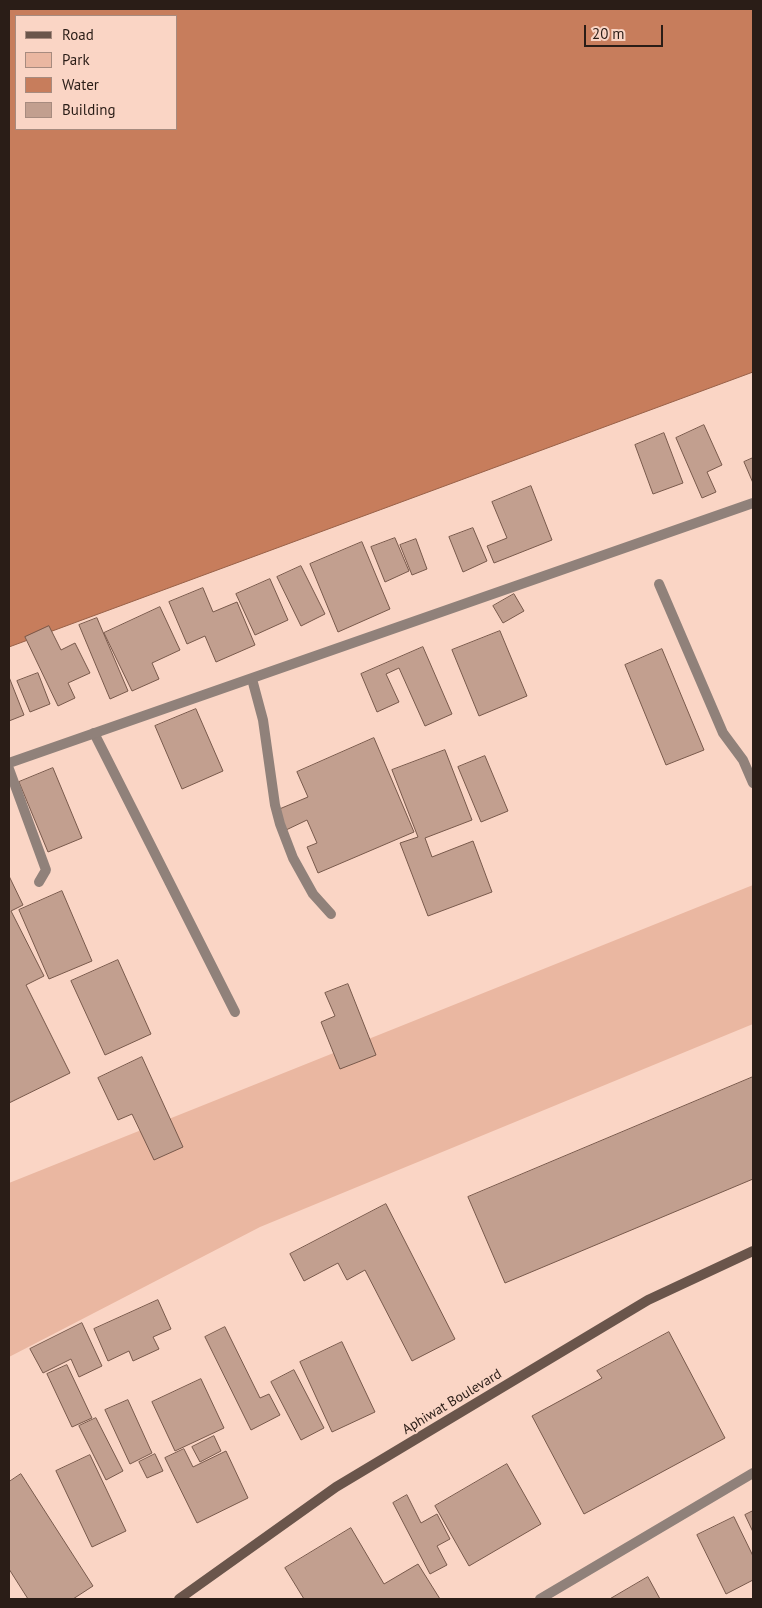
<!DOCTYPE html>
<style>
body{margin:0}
#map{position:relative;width:762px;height:1608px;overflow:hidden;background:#fad5c5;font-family:"PT Sans",sans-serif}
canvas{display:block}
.frame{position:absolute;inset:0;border:10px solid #2a1d17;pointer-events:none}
.legend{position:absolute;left:15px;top:15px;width:162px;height:115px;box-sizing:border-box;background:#fad5c5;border:1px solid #a78b7f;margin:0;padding:6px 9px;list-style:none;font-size:15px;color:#2a1d17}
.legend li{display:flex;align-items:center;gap:10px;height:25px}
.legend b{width:25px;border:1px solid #a78b7f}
.scale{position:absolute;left:584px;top:25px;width:79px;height:22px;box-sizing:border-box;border:2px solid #2a1d17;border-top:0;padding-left:6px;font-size:15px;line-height:18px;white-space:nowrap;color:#2a1d17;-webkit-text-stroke:4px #fad5c5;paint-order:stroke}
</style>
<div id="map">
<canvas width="762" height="1608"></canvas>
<div class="frame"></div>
<ul class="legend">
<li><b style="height:6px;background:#6a554b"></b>Road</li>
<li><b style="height:14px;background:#eab7a1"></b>Park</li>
<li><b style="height:14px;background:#c77d5c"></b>Water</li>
<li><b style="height:14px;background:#c29f8f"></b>Building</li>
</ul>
<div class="scale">20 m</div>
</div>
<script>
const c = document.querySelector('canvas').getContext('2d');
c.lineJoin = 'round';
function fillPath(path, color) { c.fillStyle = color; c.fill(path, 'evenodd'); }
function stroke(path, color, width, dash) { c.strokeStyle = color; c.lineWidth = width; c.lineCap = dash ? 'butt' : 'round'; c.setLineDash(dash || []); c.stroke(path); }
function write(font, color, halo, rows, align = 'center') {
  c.font = font + ' "PT Sans",sans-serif'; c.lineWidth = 4; c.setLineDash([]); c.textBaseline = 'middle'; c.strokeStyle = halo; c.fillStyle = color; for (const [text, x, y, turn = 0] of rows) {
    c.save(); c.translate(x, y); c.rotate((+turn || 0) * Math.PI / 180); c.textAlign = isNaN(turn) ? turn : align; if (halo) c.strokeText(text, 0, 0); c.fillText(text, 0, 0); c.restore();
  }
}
fillPath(new Path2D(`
 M753 885V1024L260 1227 9 1357V1183Z`), '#eab7a1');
const water = new Path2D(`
 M9 9H753V372L9 647ZM16 16H176V129H16Z`);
fillPath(water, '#c77d5c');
stroke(water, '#986047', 1);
const building = new Path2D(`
 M704 425 722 465 707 472 716 492 702 498 676 438Z
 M664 433 683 483 653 494 635 445Z
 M753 458V483L744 462Z
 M531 486 552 540 494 563 487 546 507 538 492 502Z
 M473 528 487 561 463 572 449 537Z
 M395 538 409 571 385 582 371 547Z
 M416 539 427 569 412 575 400 545Z
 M362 542 390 609 338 632 310 564Z
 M301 566 325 614 301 626 277 577Z
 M270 579 288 620 255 635 236 594Z
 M203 588 213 612 237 602 255 645 216 662 205 636 187 644 169 602Z
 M514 594 524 611 503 623 493 606Z
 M160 607 180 650 152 663 159 679 132 691 104 633Z
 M97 618 128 691 110 699 79 625Z
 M49 626 61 650 75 643 90 673 68 683 75 698 58 706 25 637Z
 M500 631 527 696 479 716 452 650Z
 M423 647 452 714 425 726 399 668 386 674 399 702 377 712 361 674Z
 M662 649 704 750 666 765 625 665Z
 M38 673 50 704 30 712 17 681Z
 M9 677 24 715 9 721Z
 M196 709 223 771 182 789 155 726Z
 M374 738 414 832 318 873 307 847 317 843 307 820 286 830 277 810 308 797 297 772Z
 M445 750 472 820 425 838 432 857 473 841 492 892 428 916 400 843 418 837 392 770Z
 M485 756 508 811 481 822 458 767Z
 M53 768 82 838 48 852 19 782Z
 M9 876 23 905 11 911 44 976 26 985 70 1073 9 1103Z
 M62 891 92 961 49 979 19 910Z
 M118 960 151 1034 105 1055 71 981Z
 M348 984 376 1055 340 1069 321 1022 335 1016 325 993Z
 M142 1057 183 1147 154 1160 132 1114 118 1120 98 1078Z
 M753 1077V1179L505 1283 468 1197Z
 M386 1204 455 1339 412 1361 365 1270 347 1280 338 1263 304 1281 290 1254Z
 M158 1300 171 1329 153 1337 159 1349 133 1361 129 1351 108 1361 94 1329Z
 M82 1323 102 1366 79 1377 71 1359 43 1373 30 1349Z
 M225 1327 260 1398 269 1394 280 1415 251 1430 205 1337Z
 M669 1332 725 1438 584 1514 532 1416 602 1378 597 1371Z
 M342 1342 375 1412 332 1432 300 1362Z
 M67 1365 92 1418 72 1427 47 1374Z
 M294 1370 324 1428 301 1440 271 1382Z
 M201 1379 224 1428 175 1451 152 1402Z
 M128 1400 152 1453 130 1464 105 1410Z
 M96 1418 123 1471 106 1480 79 1426Z
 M214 1436 221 1451 200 1462 192 1447Z
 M184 1449 193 1467 226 1451 248 1498 197 1523 165 1458Z
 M155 1454 163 1471 147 1478 139 1462Z
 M90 1455 126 1531 92 1547 56 1471Z
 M507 1464 541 1524 469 1566 435 1506Z
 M21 1474 93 1586 73 1599H28L9 1569V1482Z
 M407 1495 421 1523 437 1514 450 1539 437 1546 447 1565 430 1574 393 1503Z
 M753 1511V1532L745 1515Z
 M734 1517 753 1556V1580L726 1594 697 1535Z
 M351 1528 384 1584 418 1564 440 1599H304L285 1568Z
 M648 1577 660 1599H610Z`);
fillPath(building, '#c29f8f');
stroke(building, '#78594b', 1);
stroke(new Path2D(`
 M659 584 723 733 743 760 753 783
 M252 679 263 720 275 805 280 824 293 858 313 894 331 914
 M94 733 235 1012
 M9 769 46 870 39 882`), '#90817a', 10);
stroke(new Path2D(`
 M9 763 753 503
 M540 1599 753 1473`), '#90817a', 10);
stroke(new Path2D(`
 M179 1599 336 1487 648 1300 753 1251`), '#6a554b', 10);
write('14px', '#2a1d17', '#fad5c5', [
 ["Aphiwat Boulevard",452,1402,-31]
]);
</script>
